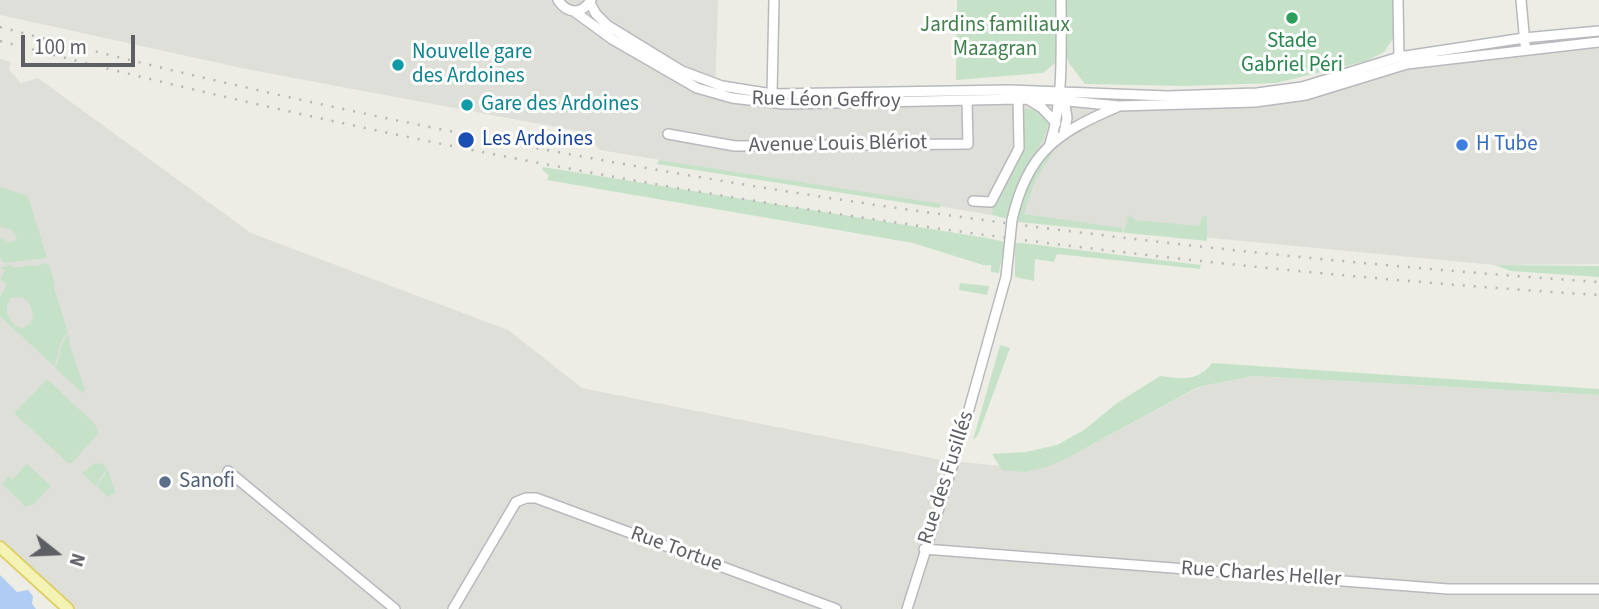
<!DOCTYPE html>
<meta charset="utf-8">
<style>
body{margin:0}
#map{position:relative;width:1599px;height:609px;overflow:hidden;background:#edede5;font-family:"Source Sans 3",sans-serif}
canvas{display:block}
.north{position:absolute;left:21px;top:518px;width:70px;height:70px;-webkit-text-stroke:5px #fff;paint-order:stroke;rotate:108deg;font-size:19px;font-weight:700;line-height:28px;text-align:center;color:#5d5f64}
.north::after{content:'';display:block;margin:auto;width:24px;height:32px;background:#5d5f64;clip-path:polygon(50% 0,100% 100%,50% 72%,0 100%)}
.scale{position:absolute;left:21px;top:35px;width:114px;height:32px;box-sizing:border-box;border:4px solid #5d5f64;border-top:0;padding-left:9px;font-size:21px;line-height:24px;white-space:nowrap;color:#5d5f64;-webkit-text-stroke:5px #fff;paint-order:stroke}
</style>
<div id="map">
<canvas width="1599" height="609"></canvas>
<div class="north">N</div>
<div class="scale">100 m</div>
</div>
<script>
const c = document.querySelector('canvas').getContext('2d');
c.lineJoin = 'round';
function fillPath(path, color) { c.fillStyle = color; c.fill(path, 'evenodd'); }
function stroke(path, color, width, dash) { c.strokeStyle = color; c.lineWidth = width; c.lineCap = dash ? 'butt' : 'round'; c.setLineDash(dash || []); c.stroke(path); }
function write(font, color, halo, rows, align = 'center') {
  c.font = font + ' "Source Sans 3",sans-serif'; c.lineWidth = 6; c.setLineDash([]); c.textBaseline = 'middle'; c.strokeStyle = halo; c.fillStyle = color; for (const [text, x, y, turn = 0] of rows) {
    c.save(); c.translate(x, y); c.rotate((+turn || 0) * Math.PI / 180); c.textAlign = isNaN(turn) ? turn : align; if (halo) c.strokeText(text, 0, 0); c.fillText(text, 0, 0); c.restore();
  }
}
fillPath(new Path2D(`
 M0 0H718L715 94 758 103 967 101 1033 93 1133 100 1260 97 1417 55 1535 37H1599V264L1495 265 1022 220 600 150 583 132 251 70 0 15Z
 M0 59 11 62 9 70 21 83 38 78 251 233 508 330 582 388 942 460 1031 469 1073 455 1199 387 1253 376 1599 395V609H73L0 539Z`), '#dfdfda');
fillPath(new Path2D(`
 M957 0H1056V62L1043 73 956 80Z
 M1066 0H1393V39L1384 52 1366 61 1276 83 1184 86 1085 84 1068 62V59L1064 57Z
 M1022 109C1074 109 1033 152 1023 172 1014 188 1011 201 1008 219L992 215 994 203 1021 154 1023 145Z
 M1056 145 1057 146 1035 181 1024 214 1122 228 1123 232 1127 224 1129 214 1134 220 1199 226 1202 217 1207 216V241L1018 222C1021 191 1037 169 1056 145Z
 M659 160 942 204 939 208 657 164Z
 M543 167 987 238 1005 242 999 273 991 272V265H983L913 243 547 180 549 175 542 170Z
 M0 187 28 196 47 258 5 263 0 257V238L9 242 15 241 17 236 11 229 0 227Z
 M1015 243H1022L1201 265 1200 269 1057 254 1054 262 1035 259 1034 281 1015 277Z
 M45 263 49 265 55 284 54 287 68 333C57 341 60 355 54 366L0 316V297L7 285 2 280 0 281 5 270 0 268 9 265C19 271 27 262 36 267ZM21 297 29 302 33 314 31 323 23 328C9 326 2 309 11 298Z
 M1495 265 1599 266V277L1511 271Z
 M960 283 989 286 987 295 959 290Z
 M69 334 71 349 85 389 83 393 55 368C62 357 58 343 69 334Z
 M1000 345 1010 348 978 435 973 440Z
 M1212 363 1599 389V395L1253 376 1198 387 1073 455 1047 467 1024 472 1002 470 992 454 1026 452 1057 445 1084 430 1117 403 1160 376C1181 379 1198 382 1212 363Z
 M47 379 95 424 98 434 72 463H68L14 413Z
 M95 463 103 464 107 468 96 486 82 473Z
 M27 464 51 486 34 504 26 507 2 484 9 476 13 479Z
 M108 469 115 493 108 497 97 487Z`), '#c5e2c9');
fillPath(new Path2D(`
 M0 575 17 592 28 590 33 596 32 604 36 609H0Z`), '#afccf4');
const minor = new Path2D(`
 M558 0C567 14 582 15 591 0
 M1398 0 1399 57
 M1521 0 1525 44
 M590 3 596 14 607 25 682 71 722 86 772 94 1009 90 1168 96 1257 93 1302 87 1399 57 1524 38 1599 31
 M575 12 612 39 697 88 732 98 784 104 1018 99 1058 100 1119 106 1255 102 1306 95 1407 64 1599 42
 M772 94 774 0
 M1064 98 1067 118 1064 133
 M1029 100 1042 108 1056 123
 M668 134 735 146 968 144 967 101
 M1050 144C1064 98 1061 47 1061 0
 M973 201 991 202 1019 148 1018 99
 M1012 220C1027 153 1056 133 1117 107
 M228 471 395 609
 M924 549 1448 589H1599
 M453 609 516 502 526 498H536L836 609
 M907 609 959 445 1006 277`);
const major = new Path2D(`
 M0 547 68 609`);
stroke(minor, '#b7b9bd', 12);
stroke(major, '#dfd06d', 14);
stroke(minor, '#fff', 9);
stroke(major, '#f4f3b3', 10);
stroke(new Path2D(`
 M0 27C523 165 1060 245 1599 282
 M0 41C522 179 1060 261 1599 295`), '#b5b6b6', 2.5, [2, 9]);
const minorBridge = new Path2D(`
 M1006 277 1012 220`);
stroke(minorBridge, '#b7b9bd', 12, []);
stroke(minorBridge, '#fff', 9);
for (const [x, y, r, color] of [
 [1292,18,7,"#2e9e5b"],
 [398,65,7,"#0f9aa8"],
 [467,105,7,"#0f9aa8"],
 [466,140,9,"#1a4fb4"],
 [1462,145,7,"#3f7fe0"],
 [165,482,7,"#5c6f8a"]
]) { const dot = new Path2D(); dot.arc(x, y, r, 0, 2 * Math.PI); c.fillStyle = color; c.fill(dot); stroke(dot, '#fff', 2.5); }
write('21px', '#417f4d', '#fff', [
 ["Jardins familiaux",995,26],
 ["Mazagran",995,50]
]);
write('21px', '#27864d', '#fff', [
 ["Stade",1292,42],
 ["Gabriel Péri",1292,66]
]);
write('21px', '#0d838f', '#fff', [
 ["Nouvelle gare",412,53],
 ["des Ardoines",412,77],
 ["Gare des Ardoines",481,105]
], 'left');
write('21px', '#5d5f64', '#fff', [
 ["Rue Léon Geffroy",826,101,1],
 ["Avenue Louis Blériot",838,145,-1],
 ["Rue des Fusillés",947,478,-72],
 ["Rue Tortue",676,550,20],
 ["Rue Charles Heller",1261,575,4]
]);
write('21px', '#164399', '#fff', [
 ["Les Ardoines",482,140]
], 'left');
write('21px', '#366cbe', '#fff', [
 ["H Tube",1476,145]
], 'left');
write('21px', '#4e5e75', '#fff', [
 ["Sanofi",179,482]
], 'left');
</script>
